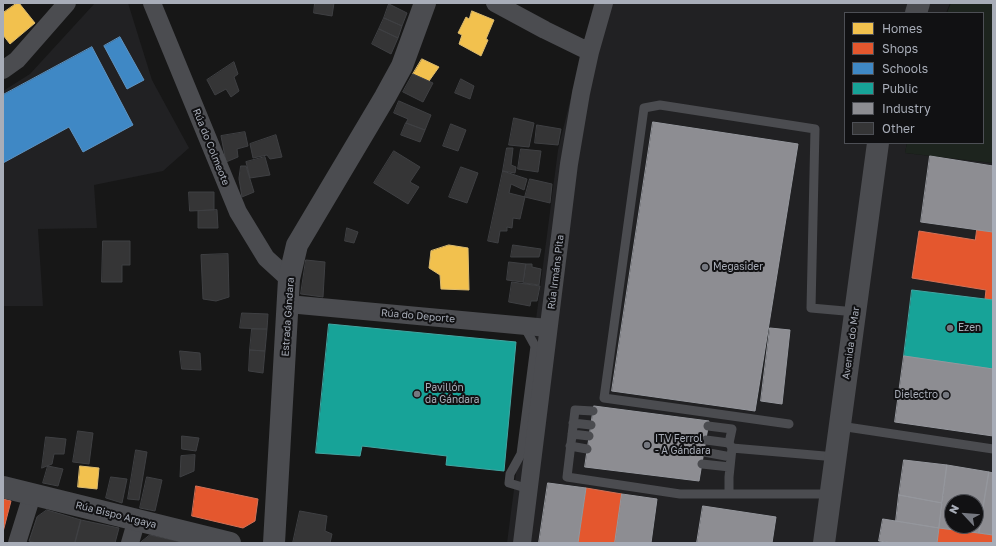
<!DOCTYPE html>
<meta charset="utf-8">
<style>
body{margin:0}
#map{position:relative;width:996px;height:546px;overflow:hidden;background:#171717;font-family:"Golos Text",sans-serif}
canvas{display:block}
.frame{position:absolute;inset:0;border:4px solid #a8adb8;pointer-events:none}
.legend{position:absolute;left:844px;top:12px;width:140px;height:132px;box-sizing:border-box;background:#111113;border:1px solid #4d4f55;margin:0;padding:5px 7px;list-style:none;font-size:12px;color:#a8adb8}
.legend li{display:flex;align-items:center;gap:8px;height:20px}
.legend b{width:20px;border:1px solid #4d4f55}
.north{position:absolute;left:944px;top:494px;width:40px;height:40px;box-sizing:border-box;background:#111113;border:1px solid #4d4f55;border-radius:50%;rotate:296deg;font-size:11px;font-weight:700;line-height:16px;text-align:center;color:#a8adb8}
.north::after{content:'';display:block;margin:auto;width:14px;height:18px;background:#757880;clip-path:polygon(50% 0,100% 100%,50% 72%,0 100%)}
</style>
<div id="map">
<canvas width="996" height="546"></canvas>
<div class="frame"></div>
<ul class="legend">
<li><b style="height:11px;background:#f2c14e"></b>Homes</li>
<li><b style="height:11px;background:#e4572e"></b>Shops</li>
<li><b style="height:11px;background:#3f88c5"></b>Schools</li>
<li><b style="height:11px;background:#17a398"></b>Public</li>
<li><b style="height:11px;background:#8d8d92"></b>Industry</li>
<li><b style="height:11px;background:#353536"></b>Other</li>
</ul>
<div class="north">N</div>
</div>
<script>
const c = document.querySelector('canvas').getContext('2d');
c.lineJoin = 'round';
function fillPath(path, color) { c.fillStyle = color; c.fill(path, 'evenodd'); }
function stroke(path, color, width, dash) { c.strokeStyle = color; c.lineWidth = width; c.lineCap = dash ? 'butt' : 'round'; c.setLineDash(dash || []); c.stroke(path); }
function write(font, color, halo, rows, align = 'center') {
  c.font = font + ' "Golos Text",sans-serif'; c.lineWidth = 4; c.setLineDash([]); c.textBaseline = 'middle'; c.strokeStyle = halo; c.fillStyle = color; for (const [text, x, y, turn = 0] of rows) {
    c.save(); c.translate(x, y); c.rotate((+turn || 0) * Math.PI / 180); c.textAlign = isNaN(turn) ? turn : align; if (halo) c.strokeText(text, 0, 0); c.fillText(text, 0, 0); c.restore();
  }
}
fillPath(new Path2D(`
 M95 3H128L152 80 189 148 163 171 94 185 97 228 38 229 43 306H3V91L30 74Z
 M594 3H950L946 13H845V143H907L905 153 993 163V543H507L558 150ZM952 502H976V526H952Z`), '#212123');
fillPath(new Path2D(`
 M951 3H993V163L905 153 907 143H983V13H947Z`), '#1d241e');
const homes = new Path2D(`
 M17 3H19L35 23 10 44 3 35V13Z
 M472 11 494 20 486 39 488 40 481 56 459 44 462 35 458 33 466 17 469 19Z
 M422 59 439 67 429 81 413 74Z
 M449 245 468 248 469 290 441 289 440 275 429 268 431 251Z
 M80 466 99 468 97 489 78 487Z`);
fillPath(homes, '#f2c14e');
stroke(homes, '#dcbb6e', 1);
const shops = new Path2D(`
 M977 230 993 232V300L985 299 986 290 912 278 919 231 975 240Z
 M196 486 258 499 255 521 243 528 192 516Z
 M586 488 622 494 615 543H578Z
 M3 499 11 501 3 532Z
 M939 528 993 535V543H937Z`);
fillPath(shops, '#e4572e');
stroke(shops, '#d27157', 1);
const schools = new Path2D(`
 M120 37 144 80 127 89 104 46Z
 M92 47 133 125 83 152 69 127 3 163V95Z`);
fillPath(schools, '#3f88c5');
stroke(schools, '#5e93c1', 1);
const public = new Path2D(`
 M912 290 993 300V369L904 356Z
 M329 324 516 342 504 471 446 465 447 456 362 446 360 456 316 453Z`);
fillPath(public, '#17a398');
stroke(public, '#42a6a2', 1);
const industry = new Path2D(`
 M653 122 798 144 755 411 612 391Z
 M930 156 993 166V232L921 222Z
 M770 328 790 330 782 404 761 401Z
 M904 356 993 369V436L895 422Z
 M594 406 709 421 699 481 585 467Z
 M904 460 947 465 942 503 899 495Z
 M947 465 989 472 979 533 939 528ZM952 502H976V526H952Z
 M989 472 993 473V535L979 533Z
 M548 483 586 488 578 543H539Z
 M622 494 657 499 651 543H615Z
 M899 495 942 503 939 528 896 521Z
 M703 506 776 517 772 543H697Z
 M883 519 939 528 937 543H893L879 541Z`);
fillPath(industry, '#8d8d92');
stroke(industry, '#95979d', 1);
const building = new Path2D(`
 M315 3H334L332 16 314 13Z
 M389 4 407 13 402 26 384 18Z
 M384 18 402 26 398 38 379 29Z
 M379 29 398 38 391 54 372 44Z
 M234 62 238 74 234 77 239 91 231 97 226 89 215 95 207 80Z
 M413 74 433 83 423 102 403 92Z
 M461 79 474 86 470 99 455 93Z
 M399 101 431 115 425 130 406 123 408 119 394 113Z
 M514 118 534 123 529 147 509 145Z
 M406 123 425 130 420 142 401 135Z
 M451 124 466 130 458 151 443 146Z
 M537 125 561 129 558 145 535 143Z
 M245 132 248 146 237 149 238 157 226 162 221 136Z
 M276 135 282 157 270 159 267 155 253 158 250 144Z
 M507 148H513L511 165 516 167 515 173 503 171Z
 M521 149 541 151 538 172 518 169Z
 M394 151 420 167 410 182 419 187 408 204 374 183Z
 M265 157 270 175 250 178 246 162Z
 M241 166H246L254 192 242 197 239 179Z
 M461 167 478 173 467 203 449 197Z
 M503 171 527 179 524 190 511 184 509 193 525 197 520 219 513 218 512 228 507 227V231H500L498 243 488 241Z
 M530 179 552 184 550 203 525 197Z
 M189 192H214V210L190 211Z
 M217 210 218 228H198V211Z
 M347 228 358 232 354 243 345 241Z
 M103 241H130V265H122V282H102Z
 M513 245 541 249 539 257H511Z
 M228 254 229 297 216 301 203 299 201 255Z
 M306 260 325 262 323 297 301 294Z
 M509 262 526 264 523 282 507 280Z
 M526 264H532V267L541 269 539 285 524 283Z
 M512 282 540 286 537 301H531L530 306 509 302Z
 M242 313 268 314 267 329 240 328Z
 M252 329H267L265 351 250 350Z
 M250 350 265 351 263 373 249 371Z
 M180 351 200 353 201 370 182 369Z
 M78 431 93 433 89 464 73 462Z
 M182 436 199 438 196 451 182 449Z
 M46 437 66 439 64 454H54L52 464 42 468Z
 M136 450 147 452 139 500 128 499Z
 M195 455 194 471 180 477 181 456Z
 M48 466 63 469 58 486 43 483Z
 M111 477 127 479 122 503 106 498Z
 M147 477 162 480 155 511 140 508Z
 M47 510 81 520 75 543H36L29 541 37 517Z
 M300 511 327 516 325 531 332 534 330 543H293Z
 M81 520 119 528 115 543H75Z
 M150 535 181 542V543H140Z`);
fillPath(building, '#353536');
stroke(building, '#3f4043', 1);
stroke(new Path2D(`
 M524 326 535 346 521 454 510 474 509 483 529 489
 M593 411 575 410 567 477 680 494H831
 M573 423 591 425
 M789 424 604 398 644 108 660 105 815 129 811 308 856 312
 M708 426 732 429 729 443 732 448
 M840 426 993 449
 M572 434 589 436
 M706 440 729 443
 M570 446 587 449
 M704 452 731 457
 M702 464 730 467
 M729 494V477L732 448 836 457`), '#4b4c50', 9);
stroke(new Path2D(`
 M152 3 238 212 266 258 289 279
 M495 3 545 30 590 52
 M3 70 17 60 67 3
 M288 304 548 328
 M17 543 32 495
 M130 543 137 519
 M522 543 569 164 581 93 590 52 604 3`), '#4b4c50', 18);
stroke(new Path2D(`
 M916 13 919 3
 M3 487 230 543
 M274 543 289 279 297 245 385 97 402 66 425 3
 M824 543 878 143`), '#4b4c50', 22);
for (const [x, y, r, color] of [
 [705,267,4,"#757880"],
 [950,328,4,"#757880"],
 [417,394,4,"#757880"],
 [946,395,4,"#757880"],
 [647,445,4,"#757880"]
]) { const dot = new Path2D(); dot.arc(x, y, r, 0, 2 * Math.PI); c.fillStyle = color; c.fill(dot); stroke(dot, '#111113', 1.5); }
write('10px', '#a8adb8', '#111113', [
 ["Rúa do Colmeote",211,147,68],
 ["Rúa Irmáns Pita",556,272,-83],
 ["Rúa do Deporte",418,316,5],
 ["Estrada Gándara",288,317,-86],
 ["Avenida do Mar",851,343,-82],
 ["Rúa Bispo Argaya",116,515,14]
]);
write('10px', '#a8adb8', '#111113', [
 ["Megasider",713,267],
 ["Ezen",958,328],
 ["Pavillón",425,388],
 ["da Gándara",425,400],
 ["Dielectro",938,395,"right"],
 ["ITV Ferrol",655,439],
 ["- A Gándara",655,451]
], 'left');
</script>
